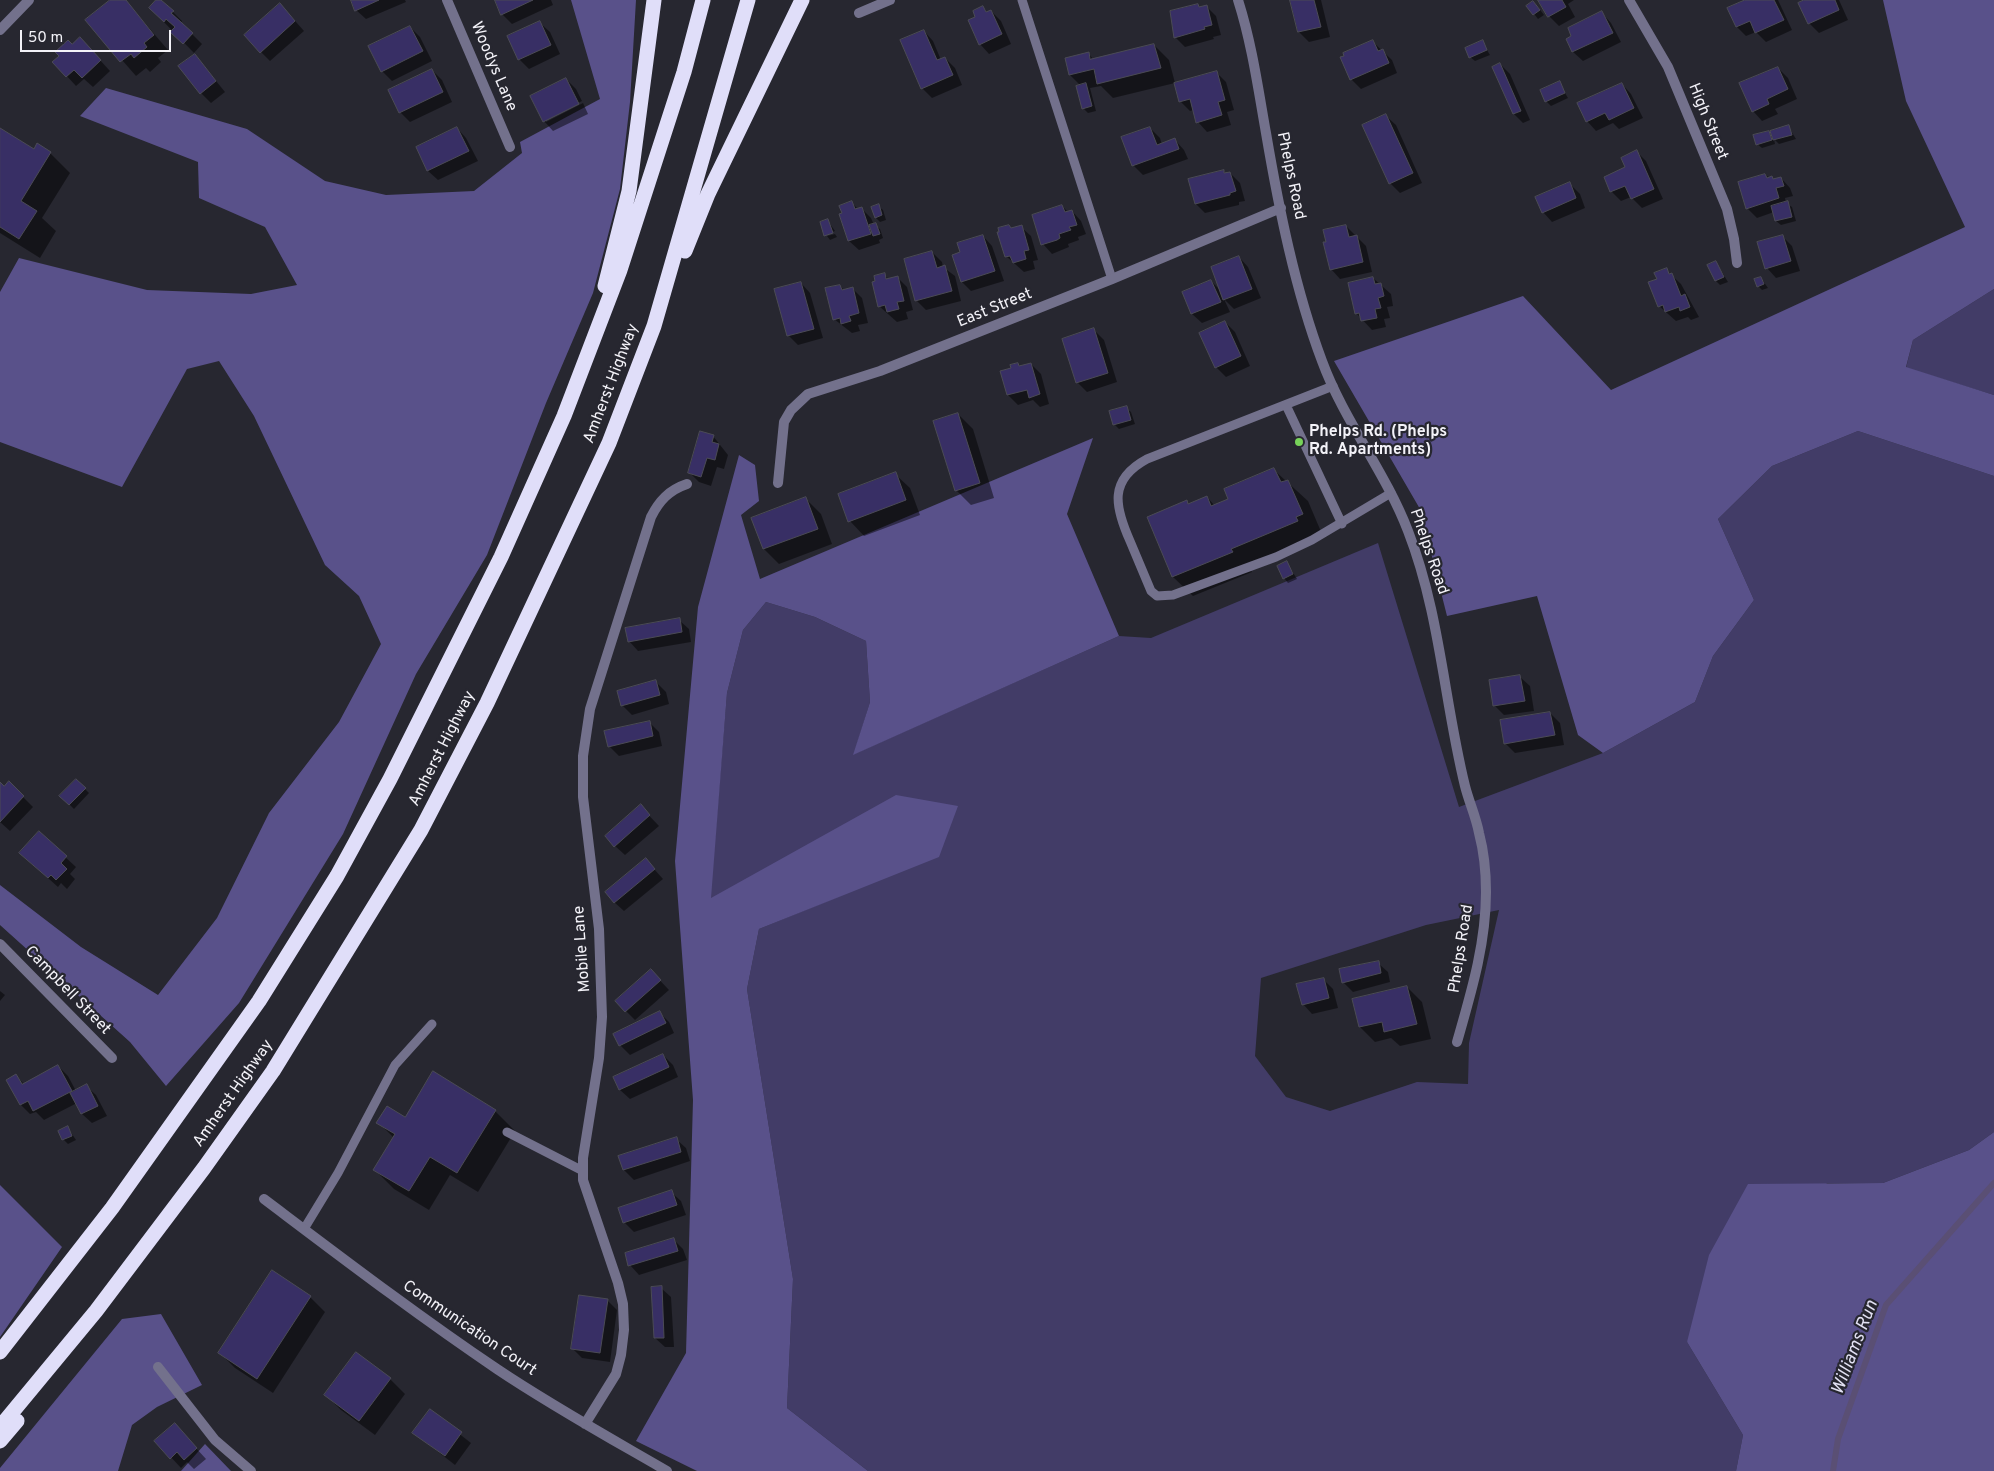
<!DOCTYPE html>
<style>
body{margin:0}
#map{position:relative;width:1994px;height:1471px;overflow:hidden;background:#272730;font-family:Overpass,sans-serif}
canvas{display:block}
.scale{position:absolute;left:20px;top:30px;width:151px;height:22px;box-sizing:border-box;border:2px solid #f3f2f8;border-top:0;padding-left:6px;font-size:15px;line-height:18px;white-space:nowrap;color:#f3f2f8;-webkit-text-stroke:4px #272730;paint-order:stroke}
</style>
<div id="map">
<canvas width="1994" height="1471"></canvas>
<div class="scale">50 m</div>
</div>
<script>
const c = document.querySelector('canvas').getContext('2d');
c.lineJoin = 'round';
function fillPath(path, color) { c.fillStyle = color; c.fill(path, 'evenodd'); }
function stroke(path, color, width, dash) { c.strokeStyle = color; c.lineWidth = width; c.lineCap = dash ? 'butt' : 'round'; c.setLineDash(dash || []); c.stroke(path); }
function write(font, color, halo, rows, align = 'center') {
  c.font = font + ' Overpass,sans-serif'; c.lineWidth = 4.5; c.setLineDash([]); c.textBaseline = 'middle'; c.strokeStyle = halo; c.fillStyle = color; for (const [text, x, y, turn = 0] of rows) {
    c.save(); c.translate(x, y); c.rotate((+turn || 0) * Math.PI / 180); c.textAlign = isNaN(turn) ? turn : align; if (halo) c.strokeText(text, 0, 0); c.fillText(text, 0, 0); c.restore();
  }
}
fillPath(new Path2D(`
 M1994 289V395L1906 368 1913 340Z
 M1858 431 1994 476V1132L1969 1150 1883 1183H1827L1687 1342 1743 1435 1736 1471H868L787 1408 793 1279 747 989 759 929 842 895 710 898 727 693 743 630 766 602 815 617 866 641 870 702 854 754 1119 636 1151 638 1378 543 1459 807 1603 753 1695 702 1713 656 1754 600 1718 519 1772 466ZM1499 910 1469 1043 1468 1084 1417 1082 1330 1111 1286 1097 1255 1056 1261 978 1426 925Z`), '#423c67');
fillPath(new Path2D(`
 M571 0H636L630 102 620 189 593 293 546 403 487 555 416 674 343 834 239 1003 166 1086 130 1042 0 925V885L81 947 158 995 217 918 269 813 339 722 381 644 359 596 325 565 254 416 219 361 187 369 122 487 0 442V292L19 258 147 290 251 294 297 285 265 227 199 198 198 162 80 116 106 88 247 129 325 181 386 195 474 191 522 153 520 142 600 99Z
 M1883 0H1994V289L1913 340 1906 367 1994 395V476L1858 431 1772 466 1718 519 1754 600 1713 656 1695 702 1603 753 1578 735 1537 596 1447 616 1420 509 1334 361 1523 296 1611 390 1965 227 1906 101Z
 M1093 438 1067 514 1119 636 853 755 870 702 866 641 815 617 766 602 743 630 727 693 711 898 896 795 958 806 939 857 759 929 747 989 793 1279 787 1408 868 1471H697L636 1441 686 1353 693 1100 675 861 698 607 739 455 755 465 759 501 741 515 760 579Z
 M1994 1132V1471H1736L1743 1435 1687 1342 1709 1255 1748 1184 1883 1183 1969 1150Z
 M0 1185 62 1247 0 1337Z
 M161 1314 202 1385 157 1407 132 1425 118 1471H0V1468L122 1319Z
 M205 1444 231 1471H181Z`), '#59518a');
fillPath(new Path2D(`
 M112 0H125L168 50 158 58 161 62 150 72 146 68 136 76 87 20Z
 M158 0 173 12 182 21 181 23 202 44 194 53 160 18Z
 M352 0H405L406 2 366 19 356 10Z
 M496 0H551L553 5 512 24 502 14Z
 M1292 0H1321L1330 37 1309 42 1299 32Z
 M1540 0H1574L1568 4 1575 17 1559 26 1549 16Z
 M1748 0H1778L1792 30 1766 42 1756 32 1746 36 1737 27Z
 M1807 0H1839L1848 20 1819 33 1809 23Z
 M1198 5 1200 8 1206 6 1216 16 1221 35 1213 37 1214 39 1185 47 1175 37 1172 25Z
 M1528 6 1538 7 1544 15 1538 19Z
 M983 7 988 13 991 11 1001 21 1011 44 989 54 980 44 977 17Z
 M1602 13 1611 23 1621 42 1583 61 1573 52 1567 39Z
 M289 14 304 31 270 61 261 52Z
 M540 23 550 32 560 54 529 69 519 59Z
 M410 27 420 37 432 61 392 81 382 71Z
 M924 31 933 41 941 60 945 58 955 68 962 85 932 98 922 88Z
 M1373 42 1392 60 1397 73 1361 89 1351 79Z
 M1482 42 1490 55 1475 61 1470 57Z
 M1154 45 1169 60 1175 83 1113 98 1101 86 1090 88 1096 111 1088 113 1083 108 1081 86 1070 75 1066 59 1088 53 1094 60Z
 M72 46 89 48 110 71 93 87 84 79 76 86 54 62Z
 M195 55 225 92 211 103 201 93Z
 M1500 64 1510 74 1530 120 1523 123 1514 114Z
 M1778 68 1788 78 1797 99 1775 109 1778 114 1762 121 1753 111Z
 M432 70 442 80 452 102 410 122 400 112Z
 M1216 72 1226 82 1234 110 1227 112 1231 125 1207 132 1198 122 1194 110 1190 111 1181 102 1176 84Z
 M566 79 576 89 582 101 546 119V122L583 103 588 114 553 131 544 121Z
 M1559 83 1568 98 1551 106 1546 101Z
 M1622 84 1631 94 1643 118 1619 129 1613 123 1596 131 1587 121Z
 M1386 116 1396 125 1422 183 1400 193 1390 183Z
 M1788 126 1796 139 1779 144 1774 139 1775 144 1762 148 1757 144 1768 132 1773 137Z
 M457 128 466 138 478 161 438 180 428 171 417 147Z
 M1150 128 1160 138 1162 145 1175 140 1184 150 1188 159 1143 175 1133 165Z
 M0 129 34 151 50 153 70 173 42 218 56 231 40 258 0 233Z
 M1637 152 1646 161 1663 199 1642 208 1631 197 1621 201 1612 192 1605 178 1627 168Z
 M1223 171 1227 174 1230 173 1240 183 1245 201 1239 202V205L1205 213 1196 204Z
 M1765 175 1774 180 1781 178 1790 188 1793 196 1785 198 1786 203 1792 207 1796 221 1781 225 1776 221 1774 212 1757 218 1747 208Z
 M1570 184 1580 194 1585 208 1552 222 1543 212Z
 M852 203 858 209 861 208 871 218 874 225 880 229 883 238 879 240 880 243 859 250 849 241 840 215Z
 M878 206 883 210 886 220 880 222 876 218Z
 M1062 206 1068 212 1072 211 1081 221 1086 234 1078 237 1079 240 1068 244 1069 247 1052 254 1043 244Z
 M828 221 835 231 826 234V236L825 235Z
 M1009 226 1012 229 1021 227 1031 236 1038 260 1033 261 1035 269 1024 272 1006 256Z
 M1346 226 1366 246 1372 272 1340 279 1331 269Z
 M835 234 837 237 830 240 827 236Z
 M983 236 992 246 1004 281 971 291 962 282 961 253Z
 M1782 236 1792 246 1800 271 1776 278 1767 268Z
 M932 252 942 262 943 267 955 276 961 301 926 310 917 301Z
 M1239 257 1248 267 1261 298 1234 309 1224 299 1230 312 1202 323 1192 314 1184 293 1211 281 1222 292Z
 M1716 262 1728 282 1720 285 1716 281Z
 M1666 270 1681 284 1699 317 1691 320 1688 317 1676 321 1659 306 1658 280Z
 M884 275 889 279 897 277 907 287 913 310 906 312 908 319 897 322 879 306Z
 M1373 278 1391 294 1393 306 1387 307 1390 318 1384 319 1386 327 1372 330 1356 313Z
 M1761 278 1768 288 1762 290 1758 286Z
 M801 283 810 293 823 338 798 345 788 335Z
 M840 286 844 290 852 288 862 298 868 323 858 325 860 331 852 333 834 319Z
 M1225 322 1235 332 1250 366 1226 377 1216 367 1201 334Z
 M1094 330 1104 340 1117 382 1087 392 1077 382Z
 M1018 364 1021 367 1031 364 1041 374 1049 404 1040 407 1033 400 1018 405 1008 395 1002 372 1012 369Z
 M1126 408 1131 412 1135 424 1119 429 1114 424Z
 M958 414 973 429 994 498 971 505 956 490Z
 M713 436 728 455 724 469 717 467 711 486 699 482 689 472Z
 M1274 470 1308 501 1322 534 1250 569 1252 572 1193 596 1173 577 1148 517 1186 502 1189 505 1207 497 1215 506 1230 500Z
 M895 474 910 488 920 515 864 536 850 521Z
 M806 499 821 514 832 544 779 564 764 549 753 518Z
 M1287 563 1297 579 1288 583 1284 578Z
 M679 620 689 629 691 642 638 651 629 641Z
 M1520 677 1530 686 1534 711 1504 715 1494 705Z
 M656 682 666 692 669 704 632 715 622 705Z
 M1550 713 1560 723 1564 745 1515 753 1505 743Z
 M649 722 659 732 662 746 619 756 609 746Z
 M76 780 89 793 74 809 61 796Z
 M9 783 33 807 10 831 0 822V784L4 788Z
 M640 806 659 826 625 855 615 846Z
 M39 833 76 867 70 874 75 879 67 889 61 883 58 887 30 862Z
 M646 860 663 879 624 911 614 902Z
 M1378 963 1388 972 1390 982 1353 992 1343 982Z
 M651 971 669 990 635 1020 626 1011Z
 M1323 979 1333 989 1338 1008 1312 1014 1303 1004Z
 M1407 987 1422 1002 1431 1039 1400 1046 1391 1038 1375 1042 1360 1027Z
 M0 991 5 995 0 1001Z
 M660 1013 669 1022 674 1033 630 1055 620 1045Z
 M663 1055 673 1065 678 1077 630 1099 620 1090 615 1077Z
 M58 1066 68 1076 76 1091 86 1086 96 1095 107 1116 92 1123 82 1114 77 1103 44 1120 36 1112 30 1114 21 1105 8 1080 16 1076 24 1084Z
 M434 1073 495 1111 515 1131 478 1192 450 1175 429 1210 394 1189 375 1170 394 1138 378 1122 406 1119Z
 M68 1128 76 1140 68 1144 63 1139Z
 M676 1139 686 1148 690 1161 634 1180 624 1170 620 1157Z
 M671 1192 681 1201 686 1215 634 1232 624 1222Z
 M674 1240 683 1249 687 1260 639 1275 630 1265Z
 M661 1288 671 1297 674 1347H665L655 1338Z
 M310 1297 325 1312 273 1393 235 1368 220 1353Z
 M607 1300 617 1310 610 1362 582 1358 572 1348Z
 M357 1354 390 1379 405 1394 375 1435 341 1410 326 1395Z
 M430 1411 471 1443 455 1465 414 1433Z
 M184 1435 206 1459 194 1469 187 1462 181 1468 156 1441Z`), '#0007');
stroke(new Path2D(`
 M1833 1471 1838 1439 1886 1305 1994 1183`), '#5a4f74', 6);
const building = new Path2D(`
 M110 0H126L154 35 144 43 147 47 134 58 131 54 120 62 85 20Z
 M156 0H161L174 11 171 13 193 33 183 44 170 32 175 27 166 19 164 22 149 8Z
 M351 0H379L355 11Z
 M495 0H533L501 15Z
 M1290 0H1314L1321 27 1298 32Z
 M1538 0H1562L1566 7 1548 17Z
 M1745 0H1774L1784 20 1755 33 1750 21 1736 27 1727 8Z
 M1804 0H1835L1839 10 1808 24 1798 3Z
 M1533 1 1540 10 1533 15 1526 6Z
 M280 3 295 21 260 53 244 35Z
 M1198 4 1199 7 1207 5 1212 25 1204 27 1205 29 1174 38 1170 11Z
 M983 6 986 12 991 10 1002 34 979 45 968 20 975 17 973 11Z
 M1602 11 1613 33 1572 52 1566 39 1571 36 1568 28Z
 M540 21 551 45 518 60 507 36Z
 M410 26 423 51 381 72 368 46Z
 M924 30 937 60 945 57 953 75 921 89 900 40Z
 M80 37 101 60 82 78 74 70 66 77 52 62 59 56 55 52 68 40 72 44Z
 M1373 40 1378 51 1383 49 1389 63 1350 80 1340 57 1344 56 1343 53Z
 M1483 40 1487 50 1469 58 1465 48Z
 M1154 44 1161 68 1097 84 1094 69 1069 75 1065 58 1089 52 1090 59Z
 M195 54 216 81 200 94 178 66Z
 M1500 63 1521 111 1513 114 1492 67Z
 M1778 67 1788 89 1767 99 1769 104 1752 112 1739 83Z
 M432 69 443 92 399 113 388 90Z
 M1217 71 1225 100 1218 102 1222 115 1196 123 1190 99 1179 102 1174 83Z
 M566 78 579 104 543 122 530 96Z
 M1560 81 1565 93 1545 102 1540 90Z
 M1086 83 1092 106 1082 109 1076 86Z
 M1622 83 1634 108 1609 120 1605 113 1586 122 1577 103Z
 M1386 114 1413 173 1389 184 1362 125Z
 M1789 125 1792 135 1773 140 1770 131Z
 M457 127 469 151 427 171 416 147Z
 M1150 127 1157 145 1175 138 1179 149 1132 166 1121 137Z
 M0 128 34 149 37 143 51 152 21 201 37 211 19 239 0 227Z
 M1769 131 1772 140 1756 145 1753 135Z
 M1637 150 1654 189 1631 199 1625 186 1610 192 1604 177 1625 167 1621 158Z
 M1224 170V173L1230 172 1236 191 1230 193V195L1195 204 1188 179Z
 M1765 174 1767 178 1772 176 1773 179 1781 177 1784 186 1776 188 1779 198 1746 209 1738 182Z
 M1570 182 1576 198 1542 213 1535 197Z
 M852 201 855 209 862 207 871 234 848 241 839 214 842 213 839 206Z
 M1788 201 1792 217 1775 221 1771 206Z
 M879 204 882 215 875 218 871 207Z
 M1062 205 1065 212 1072 210 1077 225 1069 227 1071 230 1059 234 1060 238 1057 240 1041 245 1032 215Z
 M828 219 833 233 824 236 820 222Z
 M876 223 880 234 873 236 869 225Z
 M1009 225 1011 228 1022 225 1029 250 1024 251 1026 259 1013 263 1010 256 1005 257 997 232H999L998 228Z
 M1346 225 1349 237 1357 235 1363 262 1330 270 1323 242H1326L1323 230Z
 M983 235 995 271 961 282 952 255 960 252 957 243Z
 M1783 235 1791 261 1765 269 1757 242Z
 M932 251 937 268 945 265 952 291 915 301 904 259Z
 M1239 256 1252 289 1223 300 1211 267Z
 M1716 261 1724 277 1715 281 1707 265Z
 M1667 268 1669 274 1672 273 1681 296 1685 294 1690 307 1680 311 1679 307 1665 312 1663 305 1658 307 1648 282 1657 279 1654 273Z
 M885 273 886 279 898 276 904 301 897 302 899 309 887 312 885 305 878 307 872 282 875 281 874 276Z
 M1373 277 1375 284 1381 283 1384 296 1378 298 1381 308 1375 309 1377 318 1361 321 1359 313 1355 314 1348 283Z
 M1761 277 1764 284 1757 287 1754 279Z
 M1211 280 1221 302 1191 314 1182 292Z
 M801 282 814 329 787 336 774 289Z
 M840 285 842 290 853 287 859 313 849 316 851 321 841 324 840 318 833 320 825 288Z
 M1225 321 1241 356 1215 368 1199 333Z
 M1094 328 1108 373 1076 383 1062 339Z
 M1018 363 1019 366 1031 363 1040 394 1029 398 1027 390 1007 395 1000 371 1011 368 1010 365Z
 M1127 406 1131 420 1113 425 1109 411Z
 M958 413 980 483 955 491 933 421Z
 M700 431 714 435 712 442 719 444 715 460 707 458 701 477 688 473Z
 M1274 468 1281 482 1288 480 1303 514 1296 517 1298 521 1231 549 1233 552 1172 577 1147 517 1187 500 1188 504 1207 496 1211 506 1228 499 1224 489Z
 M896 472 906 500 848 522 838 494Z
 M806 497 818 529 763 549 751 518Z
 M1287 561 1293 574 1283 579 1277 566Z
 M680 618 682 632 628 642 625 628Z
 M1520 675 1525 701 1493 706 1489 680Z
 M656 680 660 695 621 706 617 691Z
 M1550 712 1555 735 1504 744 1500 720Z
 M650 721 653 736 608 747 604 731Z
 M76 779 86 788 69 805 59 796Z
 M9 781 24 796 0 822V782L4 786Z
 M641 804 650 815 614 847 605 836Z
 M39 831 67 856 61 863 67 869 56 880 51 875 48 878 19 853Z
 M646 858 655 869 614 903 605 892Z
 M1379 961 1381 973 1342 983 1339 969Z
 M651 969 661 980 625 1012 615 1001Z
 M1324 978 1329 998 1302 1005 1296 984Z
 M1407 986 1417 1024 1384 1032 1382 1022 1359 1027 1352 999Z
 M660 1011 666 1023 619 1046 613 1034Z
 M663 1054 669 1067 619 1090 613 1077Z
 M58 1065 72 1091 33 1111 28 1101 20 1105 6 1080 16 1074 22 1084Z
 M433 1071 496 1110 457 1173 430 1157 409 1191 373 1170 395 1134 376 1123 387 1106 405 1117Z
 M87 1084 98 1106 81 1114 70 1093Z
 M68 1126 72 1136 62 1140 58 1131Z
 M677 1137 681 1152 623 1170 618 1156Z
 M672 1190 677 1205 623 1223 618 1208Z
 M674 1238 678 1251 628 1266 625 1253Z
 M272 1270 311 1296 257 1379 218 1353Z
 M662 1286 664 1338H654L651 1287Z
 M579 1295 608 1299 600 1353 571 1349Z
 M356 1352 391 1378 359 1421 324 1395Z
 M430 1409 462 1432 445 1456 412 1433Z
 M175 1423 197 1448 184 1460 177 1452 170 1459 154 1441Z`);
fillPath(building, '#382f65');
stroke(building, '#4b4b55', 1);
stroke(new Path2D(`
 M1022 0 1112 279
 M1333 386 1147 459C1108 480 1115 507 1130 541 1137 558 1144 574 1151 591L1157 596 1173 595 1276 557 1312 540 1391 493
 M1286 405 1342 524
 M507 1132 583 1171
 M304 1229 338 1173 395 1065 432 1024`), '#73718c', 9);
stroke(new Path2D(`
 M447 0 510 147
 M1238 0C1252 44 1258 88 1266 133 1279 209 1295 289 1322 361 1344 421 1385 471 1408 531 1440 613 1444 701 1465 786 1469 802 1476 817 1479 833 1484 852 1486 873 1486 892 1486 944 1471 993 1457 1042
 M1629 0 1668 67 1727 209 1734 239 1737 263
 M859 13 890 0
 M0 30 29 0
 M778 483 784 422 791 410 808 394 880 371 1112 279 1281 208
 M0 944 112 1058
 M264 1199C341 1257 417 1315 497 1369 552 1406 610 1438 667 1471
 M158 1367 215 1440 251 1471
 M585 1424 616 1374 621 1355 624 1330 623 1304 618 1283 583 1180V1158L599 1058 602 1017 599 929 583 797V756L590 709 651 517C659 501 669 490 687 484`), '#73718c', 10);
stroke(new Path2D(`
 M685 251 708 194 802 0
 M605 286 629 191 654 0
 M0 1352 112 1208 259 1001 337 876 390 779 501 557 564 416 620 270 684 72 703 0
 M0 1427 96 1311 204 1168 273 1071 421 830 487 703 609 443 654 326 748 0
 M0 1441 17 1421`), '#e0def9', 15);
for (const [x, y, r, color] of [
 [1299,442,5,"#77d259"]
]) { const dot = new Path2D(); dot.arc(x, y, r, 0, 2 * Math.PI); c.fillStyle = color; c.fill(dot); stroke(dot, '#272730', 2); }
write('16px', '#f3f2f8', '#272730', [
 ["Woodys Lane",493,67,67],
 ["High Street",1707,122,68],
 ["Phelps Road",1290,176,78],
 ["East Street",995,309,-22],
 ["Amherst Highway",612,384,-69],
 ["Phelps Road",1428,552,71],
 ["Amherst Highway",443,749,-63],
 ["Mobile Lane",583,949,-94],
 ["Phelps Road",1462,949,-81],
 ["Campbell Street",67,991,46],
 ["Amherst Highway",234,1094,-55],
 ["Communication Court",469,1329,34]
]);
write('bold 16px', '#f3f2f8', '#272730', [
 ["Phelps Rd. (Phelps",1309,433],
 ["Rd. Apartments)",1309,451]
], 'left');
write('italic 18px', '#e2e1f3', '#272730', [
 ["Williams Run",1856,1348,-69]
]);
</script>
